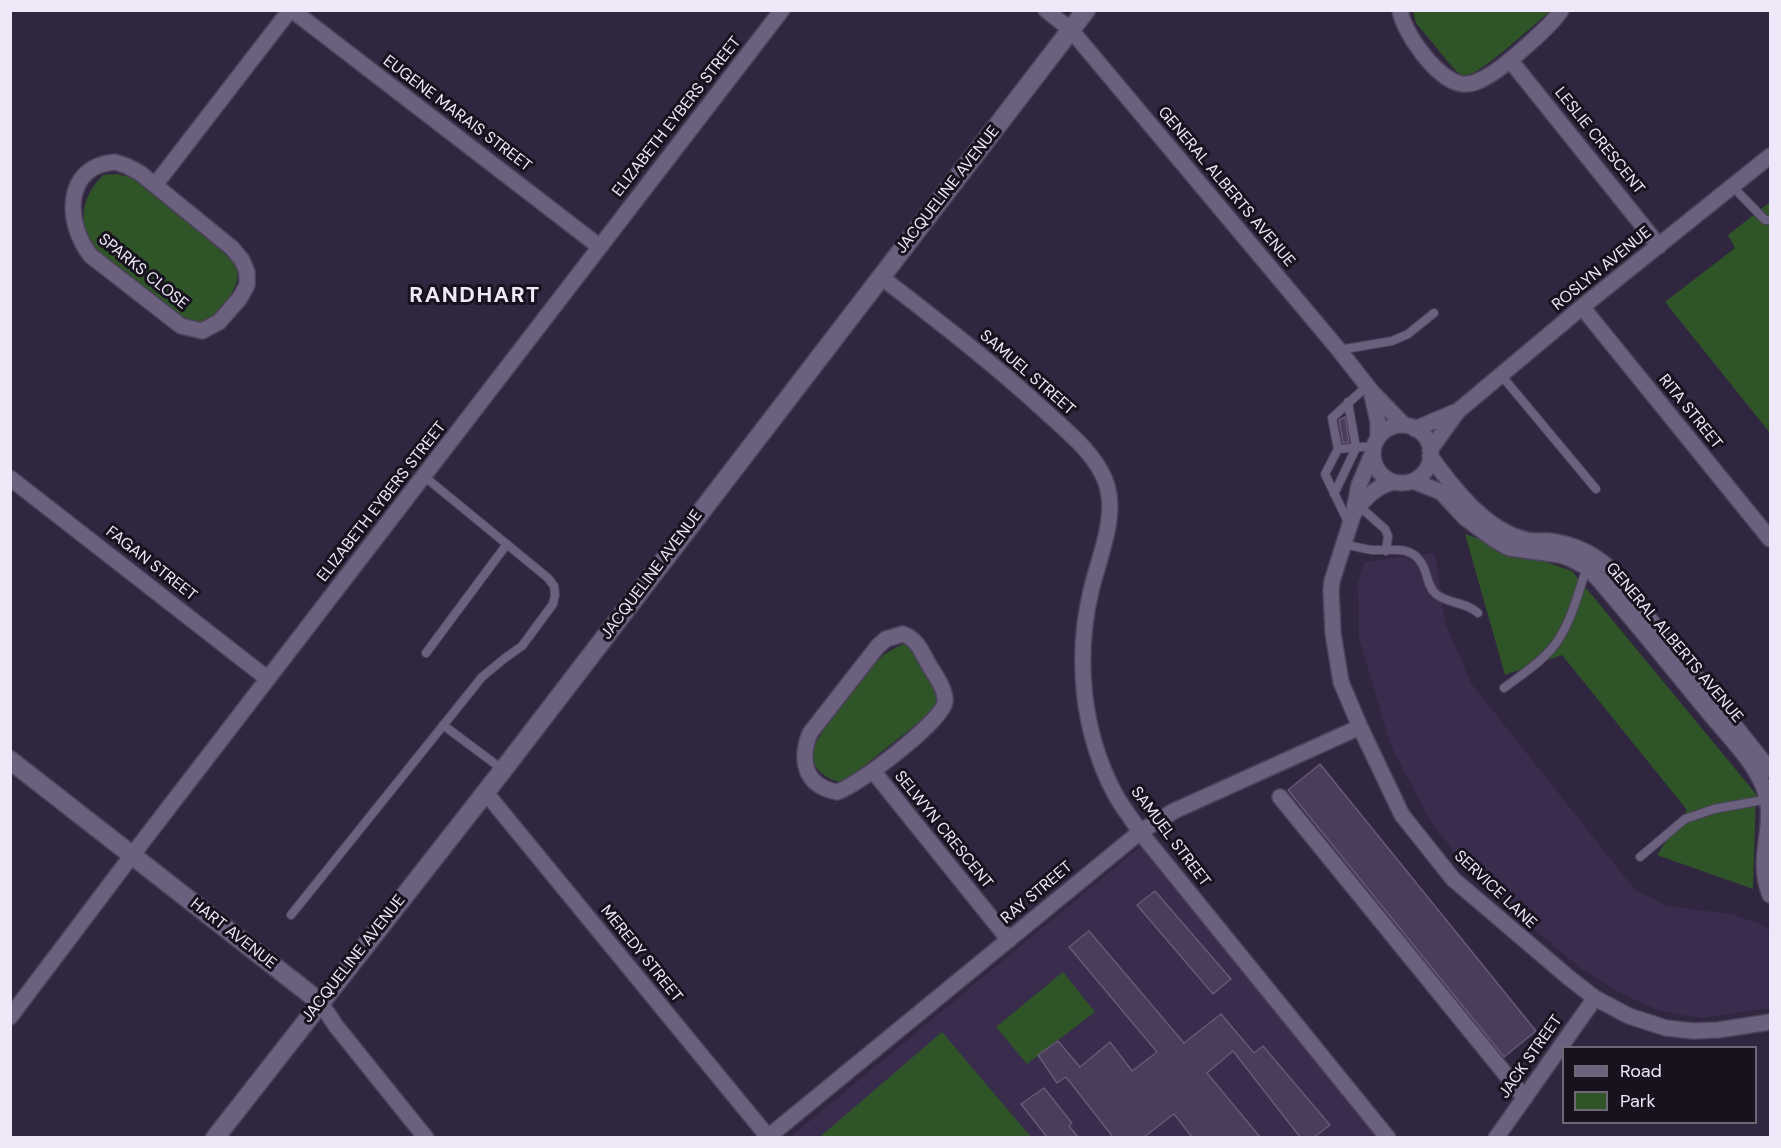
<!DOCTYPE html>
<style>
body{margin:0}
#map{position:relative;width:1781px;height:1148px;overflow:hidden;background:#312640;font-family:"DM Sans",sans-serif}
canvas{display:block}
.frame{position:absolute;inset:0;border:12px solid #eee8f9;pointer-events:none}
.legend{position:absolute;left:1562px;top:1046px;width:195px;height:78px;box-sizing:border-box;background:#17121e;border:2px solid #6d6876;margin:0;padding:8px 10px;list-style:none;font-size:18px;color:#eee8f9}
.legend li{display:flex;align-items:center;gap:12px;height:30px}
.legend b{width:30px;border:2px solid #6d6876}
</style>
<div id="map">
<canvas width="1781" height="1148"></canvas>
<div class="frame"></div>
<ul class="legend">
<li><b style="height:8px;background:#6b607e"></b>Road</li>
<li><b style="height:16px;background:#2e5428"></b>Park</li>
</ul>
</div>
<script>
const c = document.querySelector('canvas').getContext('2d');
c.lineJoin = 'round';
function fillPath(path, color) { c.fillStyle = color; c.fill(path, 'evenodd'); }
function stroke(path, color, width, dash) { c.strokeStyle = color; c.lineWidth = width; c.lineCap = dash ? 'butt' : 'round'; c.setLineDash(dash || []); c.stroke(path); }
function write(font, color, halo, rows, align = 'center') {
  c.font = font + ' "DM Sans",sans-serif'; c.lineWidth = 6; c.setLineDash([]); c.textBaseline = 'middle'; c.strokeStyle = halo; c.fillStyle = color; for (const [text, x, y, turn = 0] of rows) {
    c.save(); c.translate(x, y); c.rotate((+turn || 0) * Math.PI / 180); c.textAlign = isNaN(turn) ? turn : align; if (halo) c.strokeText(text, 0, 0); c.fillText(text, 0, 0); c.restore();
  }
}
fillPath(new Path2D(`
 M1435 553 1445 622 1471 683 1635 890 1667 906 1730 914 1759 923 1770 930V1008L1700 1018 1660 1011 1622 994 1580 968 1496 896 1458 857 1428 817 1391 746 1359 638 1358 582 1364 562Z
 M1140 847 1380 1137 789 1138Z`), '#392c4d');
fillPath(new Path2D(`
 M1413 11V10L1551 11C1535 23 1483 73 1467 75 1461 76 1459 73 1454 69L1416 23Z
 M117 174 132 178 174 210 234 262C242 276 235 287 228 301 223 310 213 325 201 324 180 323 121 271 101 256 77 229 78 200 103 175Z
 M1770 202V433L1665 302 1735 248 1728 235Z
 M1465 534 1572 571 1756 794 1753 889 1657 855 1687 810 1562 655 1505 675Z
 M904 644 912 647 938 693 936 705 923 719 850 777 840 782C826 779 810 768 813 751 816 735 864 675 877 661 885 653 894 648 904 644Z
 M1063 972 1095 1012 1027 1064 996 1027Z
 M942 1032 1031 1137H820Z`), '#2e5428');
const building = new Path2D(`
 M1345 417 1349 442 1343 443 1339 420Z
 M1320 764 1536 1031 1504 1057 1288 790Z
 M1155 891 1231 979 1213 994 1137 905Z
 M1089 931 1184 1043 1221 1014 1254 1053 1263 1046 1330 1125 1314 1137H1300L1233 1051 1207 1073 1260 1137H1192L1174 1114 1144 1137H1113L1066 1077 1057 1083 1038 1055 1058 1041 1080 1067 1110 1042 1132 1071 1157 1052 1069 947Z
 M1044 1088 1072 1123 1069 1126 1078 1137H1047L1021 1104Z`);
fillPath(building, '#493d5a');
stroke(building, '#655977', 1.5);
const lane = new Path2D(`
 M1733 187 1765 220H1770
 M1339 350 1392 341 1408 334 1434 313
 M1501 375 1596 489
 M1338 449 1374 446
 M1334 494 1356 448 1348 402
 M1359 506 1385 529 1388 536 1386 551
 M1349 524 1325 474 1338 449 1332 418 1367 386
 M1344 544C1353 546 1363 549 1372 550 1389 551 1409 545 1420 561 1428 570 1426 586 1436 594 1448 604 1467 602 1478 613
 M426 653 507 544
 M1504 688C1524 673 1547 659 1560 637 1573 616 1579 590 1587 567
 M443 725 502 769
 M1640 857 1685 819 1714 809 1769 799
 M291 915 482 677 505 658 522 646 553 604 555 595 554 586 548 578 425 477`);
const street = new Path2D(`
 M292 10 600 247
 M1046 10 1071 30 1339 350 1372 392 1404 425
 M1400 10C1403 33 1439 83 1464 84 1474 85 1485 78 1493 73 1507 64 1555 23 1561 10
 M1510 60 1659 246
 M115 162 127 166 140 173 232 248 242 260 247 272V285L240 298 219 322 202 331 181 326 91 256C65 224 63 166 115 162Z
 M155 185 290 10
 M881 277C938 321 994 364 1046 412 1068 432 1094 453 1105 480 1119 514 1099 556 1091 591 1075 658 1082 732 1115 794 1122 807 1132 819 1140 832L1388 1138
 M1582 307 1770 539
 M1372 395 1378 422V438
 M1373 454a29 29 0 1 1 58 0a29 29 0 1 1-58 0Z
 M1415 429 1455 412
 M1430 450 1458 411 1582 307 1770 156
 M1373 452 1359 485 1353 515 1332 581 1331 590 1333 633 1341 682 1360 727 1402 815 1453 879 1568 977 1595 998 1629 1016 1666 1028 1693 1031 1718 1030 1770 1022
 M1430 456C1454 489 1486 531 1527 540 1534 542 1542 540 1550 541 1573 544 1591 552 1608 567L1770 770
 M10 478 268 679
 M1413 481 1441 492 1465 518 1495 540 1509 548 1560 555 1571 559 1586 567 1599 580C1637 624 1673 669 1710 714 1729 737 1753 760 1764 788 1778 826 1754 856 1770 895
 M1354 513C1365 498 1375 487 1393 482
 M903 634C917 639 922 652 929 665 935 675 946 689 945 702 942 722 857 786 837 792 805 786 799 761 810 733L878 646 886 639Z
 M873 771 1009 940
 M486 793 769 1138
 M1280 797 1525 1098
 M320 1002 336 1026 426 1138
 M10 1017 133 854 782 10
 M768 1137 1140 832 1174 811 1360 727
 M1496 1138 1595 998`);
const secondary = new Path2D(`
 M10 760 320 1002
 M215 1138 503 770 1086 10`);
stroke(lane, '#4c4259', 10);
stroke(street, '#4c4259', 18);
stroke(secondary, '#4c4259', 21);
stroke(lane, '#6b607e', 8);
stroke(street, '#6b607e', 15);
stroke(secondary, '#6b607e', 18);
write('16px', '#eee8f9', '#17121e', [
 ["EUGENE MARAIS STREET",457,114,37],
 ["ELIZABETH EYBERS STREET",677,117,-52],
 ["LESLIE CRESCENT",1599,141,51],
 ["GENERAL ALBERTS AVENUE",1226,187,50],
 ["JACQUELINE AVENUE",948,190,-52],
 ["ROSLYN AVENUE",1602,269,-39],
 ["SPARKS CLOSE",143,272,39],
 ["SAMUEL STREET",1027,373,41],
 ["RITA STREET",1690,412,51],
 ["ELIZABETH EYBERS STREET",382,502,-52],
 ["FAGAN STREET",151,564,38],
 ["JACQUELINE AVENUE",652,575,-53],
 ["GENERAL ALBERTS AVENUE",1674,643,50],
 ["SELWYN CRESCENT",943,830,51],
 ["SAMUEL STREET",1170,837,53],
 ["SERVICE LANE",1495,890,43],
 ["RAY STREET",1037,893,-40],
 ["HART AVENUE",233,934,38],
 ["MEREDY STREET",641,954,51],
 ["JACQUELINE AVENUE",354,959,-52],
 ["JACK STREET",1531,1057,-55]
]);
c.letterSpacing = '1.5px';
write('bold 22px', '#eee8f9', '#17121e', [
 ["RANDHART",475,296]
]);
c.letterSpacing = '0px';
</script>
